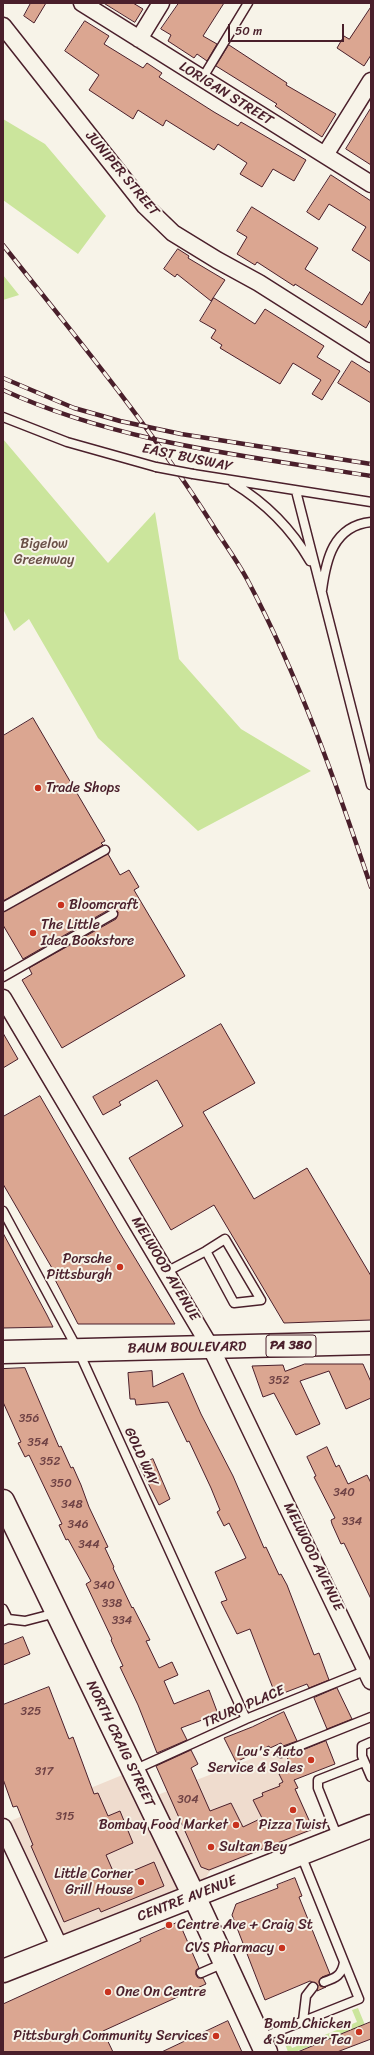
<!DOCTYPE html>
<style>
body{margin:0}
#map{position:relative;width:374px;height:2055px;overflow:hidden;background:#f7f3e8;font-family:Sriracha,sans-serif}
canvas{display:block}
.frame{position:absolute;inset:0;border:4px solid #4a1f2b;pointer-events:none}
.scale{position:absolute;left:228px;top:24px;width:116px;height:18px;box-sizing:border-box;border:2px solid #4a1f2b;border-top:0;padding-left:5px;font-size:12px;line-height:14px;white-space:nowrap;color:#4a1f2b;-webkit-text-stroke:3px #f7f3e8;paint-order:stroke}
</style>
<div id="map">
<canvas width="374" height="2055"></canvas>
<div class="frame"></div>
<div class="scale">50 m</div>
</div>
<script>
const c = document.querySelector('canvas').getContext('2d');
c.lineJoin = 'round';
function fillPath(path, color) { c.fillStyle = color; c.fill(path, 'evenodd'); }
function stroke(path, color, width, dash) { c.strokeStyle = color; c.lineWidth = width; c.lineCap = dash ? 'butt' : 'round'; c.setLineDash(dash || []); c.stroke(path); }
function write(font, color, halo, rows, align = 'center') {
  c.font = font + ' Sriracha,sans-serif'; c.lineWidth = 4; c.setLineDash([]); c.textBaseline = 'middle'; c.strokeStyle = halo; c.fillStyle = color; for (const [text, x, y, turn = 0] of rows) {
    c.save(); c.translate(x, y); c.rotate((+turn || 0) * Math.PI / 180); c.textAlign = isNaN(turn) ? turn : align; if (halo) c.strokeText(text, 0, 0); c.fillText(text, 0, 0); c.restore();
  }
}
fillPath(new Path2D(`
 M282 1747 298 1788 296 1789 314 1830 210 1871 194 1896 60 1948 3 1824 132 1771 147 1799Z`), '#efdcce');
fillPath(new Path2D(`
 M3 119 45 144 106 216 78 254 3 200Z
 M3 275 19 295 3 300Z
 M3 439 108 563 155 512 179 659 241 729 311 771 198 831 98 738 29 619 14 631 3 609Z
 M358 2008 365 2025 295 2052H288L283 2038 287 2036 292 2048 357 2022 352 2010Z`), '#cbe59c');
const building = new Path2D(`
 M31 3H46L34 23 24 16Z
 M104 3H133L143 9 135 22Z
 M179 3H224L203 36 217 44 207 61 197 54 194 58 168 41 171 35 161 29Z
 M371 7V55L364 66 337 48 344 36 349 39Z
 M85 21 109 36 104 44 143 68 147 63 162 73 159 77 214 112 238 126 241 122 306 160 294 181 273 169 262 187 240 174 247 163 218 144 214 150 166 120 163 126 138 110 133 119 89 90 99 75 65 51Z
 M229 45 287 83 286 85 336 114 322 137 275 106 277 104 216 66Z
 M371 108V165L346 149Z
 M331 175 371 201V262L352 250 366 227 329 204 319 220 307 212Z
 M252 207 318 248 305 269 362 305 371 290V319L366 328 295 284 294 286 257 262 255 265 237 254 247 237 237 231Z
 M178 249 189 256 188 258 225 280 211 301 177 274 175 277 164 269Z
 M214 298 255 324 265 309 324 346 317 357 340 371 322 400 312 394 321 380 293 363 280 384 220 348 222 345 211 338 216 330 200 321Z
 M352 361 371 373V403L338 383Z
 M33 718 105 841 101 843 103 845 3 901V736Z
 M108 854 120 875 129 870 139 887 134 890 185 976 62 1048 22 980 32 974 29 968 116 919 118 912 115 909H110L23 959 3 925V912Z
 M221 1024 255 1083 203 1112 254 1199 307 1168 371 1276V1320L284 1323 214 1205 171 1230 129 1158 183 1126 157 1080 119 1102 121 1105 103 1115 93 1097Z
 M3 1033 18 1059 3 1068Z
 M40 1096 118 1230 175 1324H78L50 1270 52 1268 3 1184V1117Z
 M3 1233 47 1315 53 1327 3 1328Z
 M305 1364H363L371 1382V1398L346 1409 329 1371 300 1381 320 1424 296 1435 274 1393 263 1397 252 1366 283 1365 285 1371Z
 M25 1368 59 1447 61 1446 71 1468 73 1467 81 1485 89 1507 108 1547 105 1548 114 1567 113 1568 132 1608 133 1607 150 1640 146 1641 159 1668 172 1662 178 1675 164 1681 174 1704 209 1690 218 1714 181 1728 187 1740 157 1753 138 1705 120 1667 123 1666 111 1640 112 1639 86 1584 91 1581 68 1539 66 1540 59 1525 62 1524 29 1455 25 1457 18 1443 21 1442 3 1402V1369Z
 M152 1371 153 1387 183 1373 201 1414 233 1476 264 1548 266 1547 279 1575 281 1574 287 1585 314 1655 319 1653 329 1680 309 1688 307 1684 276 1696 250 1629 237 1634 221 1602 227 1600 215 1572 246 1558 229 1523 224 1526 217 1512 220 1510 211 1488 189 1441 187 1442 168 1402 136 1405 135 1399H130L128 1373Z
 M327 1447 336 1467 339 1465 348 1484 367 1475 371 1483V1599L344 1543 341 1544 332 1524 331 1520 335 1518 314 1477 316 1476 307 1457Z
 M153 1459 170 1499 159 1505 139 1465Z
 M23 1637 30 1654 3 1665V1645Z
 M49 1687 69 1739 73 1737 94 1794 98 1793 108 1816 120 1811 133 1843 106 1855 116 1878 154 1862 164 1886 101 1912 99 1908 64 1922 31 1846 33 1845 17 1806 13 1807 3 1779V1705Z
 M337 1688 352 1719 327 1729 314 1698Z
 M284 1712 297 1741 283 1746 281 1743 270 1748 269 1746 236 1762 224 1738 252 1727Z
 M326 1741 335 1764 294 1780 298 1788 295 1789 313 1829 209 1870 201 1867 156 1766 191 1750 198 1764 191 1768 210 1811 231 1803 243 1827 262 1818 253 1800 263 1796 262 1793 280 1786 279 1784 283 1782 279 1774 292 1768 287 1757Z
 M295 1878 302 1896 299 1897 330 1974 322 1977 319 1981 320 1986 326 1987 317 1991 318 1985 310 1981 265 2000 232 1915 236 1904 278 1888 277 1885Z
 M179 1922 199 1968 196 1970V1975L198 1978H203L206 1984 103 2031 113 2052H3V2004L141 1941 140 1939Z
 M228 2021 242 2052H162Z
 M371 2022V2039L337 2052H298Z`);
fillPath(building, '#dba691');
stroke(building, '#4a1f2b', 1);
const lane = new Path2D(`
 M202 79 248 3
 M3 417 67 442 156 467
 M193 474 371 502
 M233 483C266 503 291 528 310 561
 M296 491 371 785
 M322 590C326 560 333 526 371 522
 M3 907 105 850
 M3 977 113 914
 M3 1211 78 1350 246 1719
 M166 1272 206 1251 234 1303 261 1300 225 1239 206 1251
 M3 1609 8 1619
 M3 1621 8 1619 25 1621 56 1613
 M371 1742 362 1746V1756L371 1777
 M281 1753 371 1717
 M134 1770 246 1719 367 1670
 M338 1838 318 1788V1780L364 1762
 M201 1973 224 1963
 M324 1982C336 1978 342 1975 344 1962
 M303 2021 306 1996 313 1987
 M261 2038 359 1999 301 1855`);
const street = new Path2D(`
 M82 3 371 184
 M3 26 145 206 173 233 217 260 259 283 371 354
 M139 39 161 3
 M325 155 371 81
 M3 998 211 1348 371 1681
 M3 1827 60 1948`);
const secondary = new Path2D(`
 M3 1501 194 1896 266 2052
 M3 1971 371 1826`);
const primary = new Path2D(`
 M3 1352 371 1343`);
stroke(lane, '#4a1f2b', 11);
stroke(street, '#4a1f2b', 19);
stroke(secondary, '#4a1f2b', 25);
stroke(primary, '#4a1f2b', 25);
stroke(lane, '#f7f3e8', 8);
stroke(street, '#f7f3e8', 16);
stroke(secondary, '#f7f3e8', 22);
stroke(primary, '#f7f3e8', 22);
const rail = new Path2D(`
 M3 245C75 336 150 426 212 524 224 543 238 562 248 581 300 679 336 783 371 887
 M3 378 74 408 120 421 181 434 371 464
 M3 390C119 443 246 456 371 476`);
stroke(rail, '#4a1f2b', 4.5);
stroke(rail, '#f7f3e8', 3, [9]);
const laneBridge = new Path2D(`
 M156 467 193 474`);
stroke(laneBridge, '#4a1f2b', 11, []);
stroke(laneBridge, '#f7f3e8', 8);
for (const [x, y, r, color] of [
 [38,788,4,"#c8321e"],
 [61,905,4,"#c8321e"],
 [33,933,4,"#c8321e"],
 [120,1267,4,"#c8321e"],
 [311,1760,4,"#c8321e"],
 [293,1810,4,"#c8321e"],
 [236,1825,4,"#c8321e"],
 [211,1847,4,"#c8321e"],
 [141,1882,4,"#c8321e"],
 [169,1925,4,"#c8321e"],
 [282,1948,4,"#c8321e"],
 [108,1992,4,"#c8321e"],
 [359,2032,4,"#c8321e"],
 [216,2036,4,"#c8321e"]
]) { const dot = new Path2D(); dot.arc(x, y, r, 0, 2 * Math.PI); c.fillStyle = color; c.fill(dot); stroke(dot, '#f7f3e8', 1.5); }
write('12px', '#6e4144', null, [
 ["352",279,1381],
 ["356",29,1419],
 ["354",38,1443],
 ["352",50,1462],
 ["350",61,1484],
 ["340",344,1493],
 ["348",72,1505],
 ["334",352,1522],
 ["346",78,1525],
 ["344",89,1545],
 ["340",104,1586],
 ["338",112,1604],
 ["334",122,1621],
 ["325",31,1712],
 ["317",44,1772],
 ["304",188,1800],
 ["315",65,1817]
]);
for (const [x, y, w] of [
 [291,1346,50]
]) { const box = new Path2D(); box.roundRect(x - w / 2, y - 11, w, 22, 3); c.fillStyle = '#f7f3e8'; c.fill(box); stroke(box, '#4a1f2b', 1); }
write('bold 13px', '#4a1f2b', null, [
 ["PA 380",291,1346]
]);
write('14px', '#4a1f2b', '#f7f3e8', [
 ["LORIGAN STREET",226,94,32],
 ["JUNIPER STREET",122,174,50],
 ["EAST BUSWAY",187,458,12],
 ["MELWOOD AVENUE",165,1269,59],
 ["BAUM BOULEVARD",187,1348,-1],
 ["GOLD WAY",141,1457,65],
 ["MELWOOD AVENUE",313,1557,64],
 ["TRURO PLACE",244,1707,-23],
 ["NORTH CRAIG STREET",120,1744,64],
 ["CENTRE AVENUE",187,1899,-21]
]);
write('14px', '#6a5047', '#f7f3e8', [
 ["Bigelow",44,544],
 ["Greenway",44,560]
]);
write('14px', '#4a1f2b', '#f7f3e8', [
 ["Trade Shops",46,788,"left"],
 ["Bloomcraft",69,905,"left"],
 ["The Little",41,925,"left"],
 ["Idea Bookstore",41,941,"left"],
 ["Porsche",112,1259],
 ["Pittsburgh",112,1275],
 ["Lou's Auto",303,1752],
 ["Service & Sales",303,1768],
 ["Bombay Food Market",228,1825],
 ["Pizza Twist",293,1825,"center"],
 ["Sultan Bey",219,1847,"left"],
 ["Little Corner",133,1874],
 ["Grill House",133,1890],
 ["Centre Ave + Craig St",177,1925,"left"],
 ["CVS Pharmacy",274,1948],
 ["One On Centre",116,1992,"left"],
 ["Bomb Chicken",351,2024],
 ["& Summer Tea",351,2040],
 ["Pittsburgh Community Services",208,2036]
], 'right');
</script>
